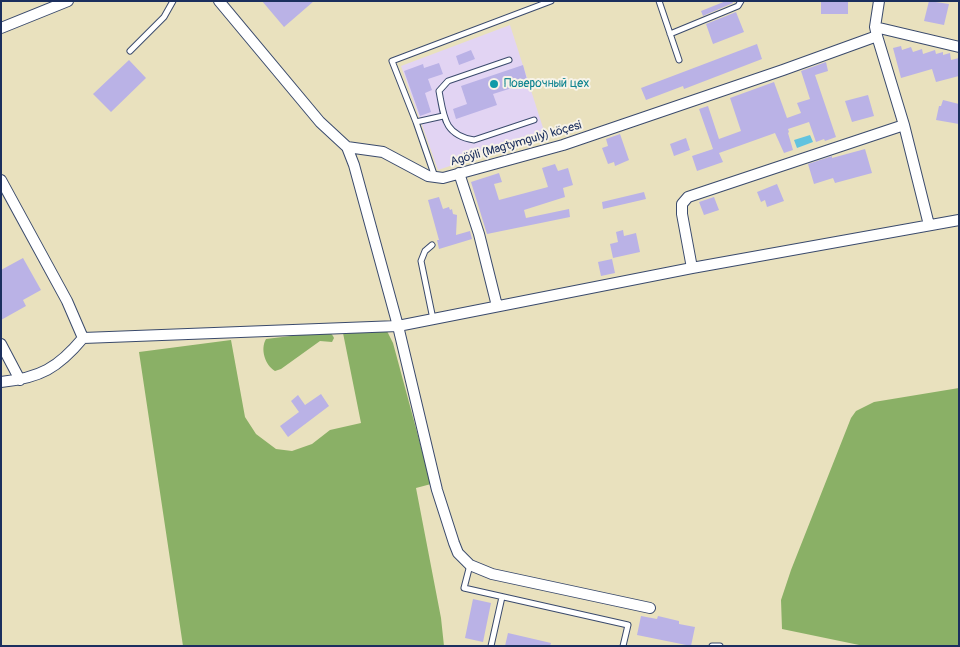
<!DOCTYPE html>
<meta charset="utf-8">
<style>
body{margin:0}
#map{position:relative;width:960px;height:647px;overflow:hidden;background:#e9e1be;font-family:Pangolin,sans-serif}
canvas{display:block}
.frame{position:absolute;inset:0;border:2px solid #1b2f5e;pointer-events:none}
</style>
<div id="map">
<canvas width="960" height="647"></canvas>
<div class="frame"></div>
</div>
<script>
const c = document.querySelector('canvas').getContext('2d');
c.lineJoin = 'round';
function fillPath(path, color) { c.fillStyle = color; c.fill(path, 'evenodd'); }
function stroke(path, color, width, dash) { c.strokeStyle = color; c.lineWidth = width; c.lineCap = dash ? 'butt' : 'round'; c.setLineDash(dash || []); c.stroke(path); }
function write(font, color, halo, rows, align = 'center') {
  c.font = font + ' Pangolin,sans-serif'; c.lineWidth = 4; c.setLineDash([]); c.textBaseline = 'middle'; c.strokeStyle = halo; c.fillStyle = color; for (const [text, x, y, turn = 0] of rows) {
    c.save(); c.translate(x, y); c.rotate((+turn || 0) * Math.PI / 180); c.textAlign = isNaN(turn) ? turn : align; if (halo) c.strokeText(text, 0, 0); c.fillText(text, 0, 0); c.restore();
  }
}
fillPath(new Path2D(`
 M510 25 545 134 438 170 401 66Z`), '#e2d4f3');
fillPath(new Path2D(`
 M387 331 393 343 431 484 416 488 441 618 444 646H183L139 352 231 340 245 417 256 434 276 449 292 451 312 444 330 430 361 423 343 333Z
 M324 332C329 332 332 333 334 338L332 342 320 341 281 369 275 371C265 365 260 349 266 339Z
 M959 388V646H864L782 629 781 600 791 570 851 418 856 411 874 402Z`), '#8ab066');
fillPath(new Path2D(`
 M810 135 813 142 797 148 794 140Z`), '#61c3df');
fillPath(new Path2D(`
 M262 1H314L284 27Z
 M726 1H732L733 3 703 16 701 11Z
 M821 1H848V14H821Z
 M929 1 949 4 944 25 924 21Z
 M736 12 744 32 713 44 706 24Z
 M757 44 762 59 684 89 683 86 646 100 641 88Z
 M901 46 902 50 911 47 913 52 922 49 923 54 935 50 936 54 943 52V55L950 53 951 60 959 58V76L936 82 932 69 901 78 893 48Z
 M471 50 475 59 459 65 456 56Z
 M129 60 146 78 111 112 93 94Z
 M826 62 828 71 815 75 836 137 825 141 824 139 816 142 809 122 788 129 789 132 788 133 793 150 784 153 775 133 719 153 723 162 697 171 692 156 713 149 699 109 708 106 719 139 741 131 730 98 774 82 787 118 801 113 797 103 810 99 801 71Z
 M439 63 443 74 428 79 432 90 425 93 431 112 420 116 404 71 423 64 424 68Z
 M523 65 528 83 493 94 497 105 456 119 453 109 467 104 461 86Z
 M868 95 874 116 852 122 845 101Z
 M943 100 959 104V124L936 120 939 106H941Z
 M620 134 629 160 615 166 614 162 608 164 602 148 608 146 606 139Z
 M686 138 690 150 674 156 670 144Z
 M865 149 872 173 835 183 833 178 814 184 808 164 832 156V158Z
 M555 164 558 171 568 168 573 185 563 188 565 197 524 210 526 218 569 209 570 217 487 234 471 182 499 173 502 182 494 184 499 200 548 187 542 168Z
 M777 184 784 201 767 207 765 200 761 202 757 192Z
 M644 192 646 199 603 209 602 202Z
 M439 197 443 209 449 207 450 210 452 209 453 214 457 215 456 235 470 231 472 239 439 249 437 240H439L428 200Z
 M714 197 719 210 704 215 699 202Z
 M623 230 624 236 636 233 640 252 613 258 610 244 618 242 616 232Z
 M23 258 41 290 23 300 26 306 1 320V270Z
 M612 259 615 273 601 276 598 262Z
 M321 394 329 406 288 437 280 426 299 412 291 401 298 395 305 405Z
 M473 599 491 603 483 642 465 638Z
 M641 616 657 619 658 616 679 621V624L695 627 691 646 637 635Z
 M508 633 551 643 550 646H505Z`), '#bab2e6');
const service = new Path2D(`
 M659 1 679 60
 M670 34 738 6 741 1
 M130 51 164 17 173 1
 M509 60 448 81 439 91C444 117 444 135 474 140L534 120
 M416 122 443 116
 M435 177 416 122 392 61 551 1
 M432 245 425 251 421 261 433 319
 M470 565 464 588 628 625 623 646
 M491 646 502 597
 M712 646H720`);
const minor = new Path2D(`
 M219 1 320 122 347 147 383 152 428 176 443 178 563 145 783 70 877 36
 M879 1 875 27 877 36 904 125 929 225
 M875 27 959 47
 M1 28 68 1
 M347 147 354 165 398 326 437 490 454 543 458 553 470 565 492 574 650 608
 M459 173 479 234 497 306
 M1 180 67 301 83 338
 M692 268 682 214V204L688 197 904 125
 M1 344 20 380
 M1 382C40 378 58 368 83 338L398 326 692 268 959 220`);
stroke(service, '#3a4a6c', 7);
stroke(minor, '#3a4a6c', 12);
stroke(service, '#fff', 5);
stroke(minor, '#fff', 10);
for (const [x, y, r, color] of [
 [494,84,5,"#0f9aa8"]
]) { const dot = new Path2D(); dot.arc(x, y, r, 0, 2 * Math.PI); c.fillStyle = color; c.fill(dot); stroke(dot, '#f7f3e8', 2); }
write('12px', '#0d838f', '#f7f3e8', [
 ["Поверочный цех",504,84]
], 'left');
write('12px', '#1b2f5e', '#f7f3e8', [
 ["Agöýli (Magtymguly) köçesi",516,144,-16]
]);
</script>
